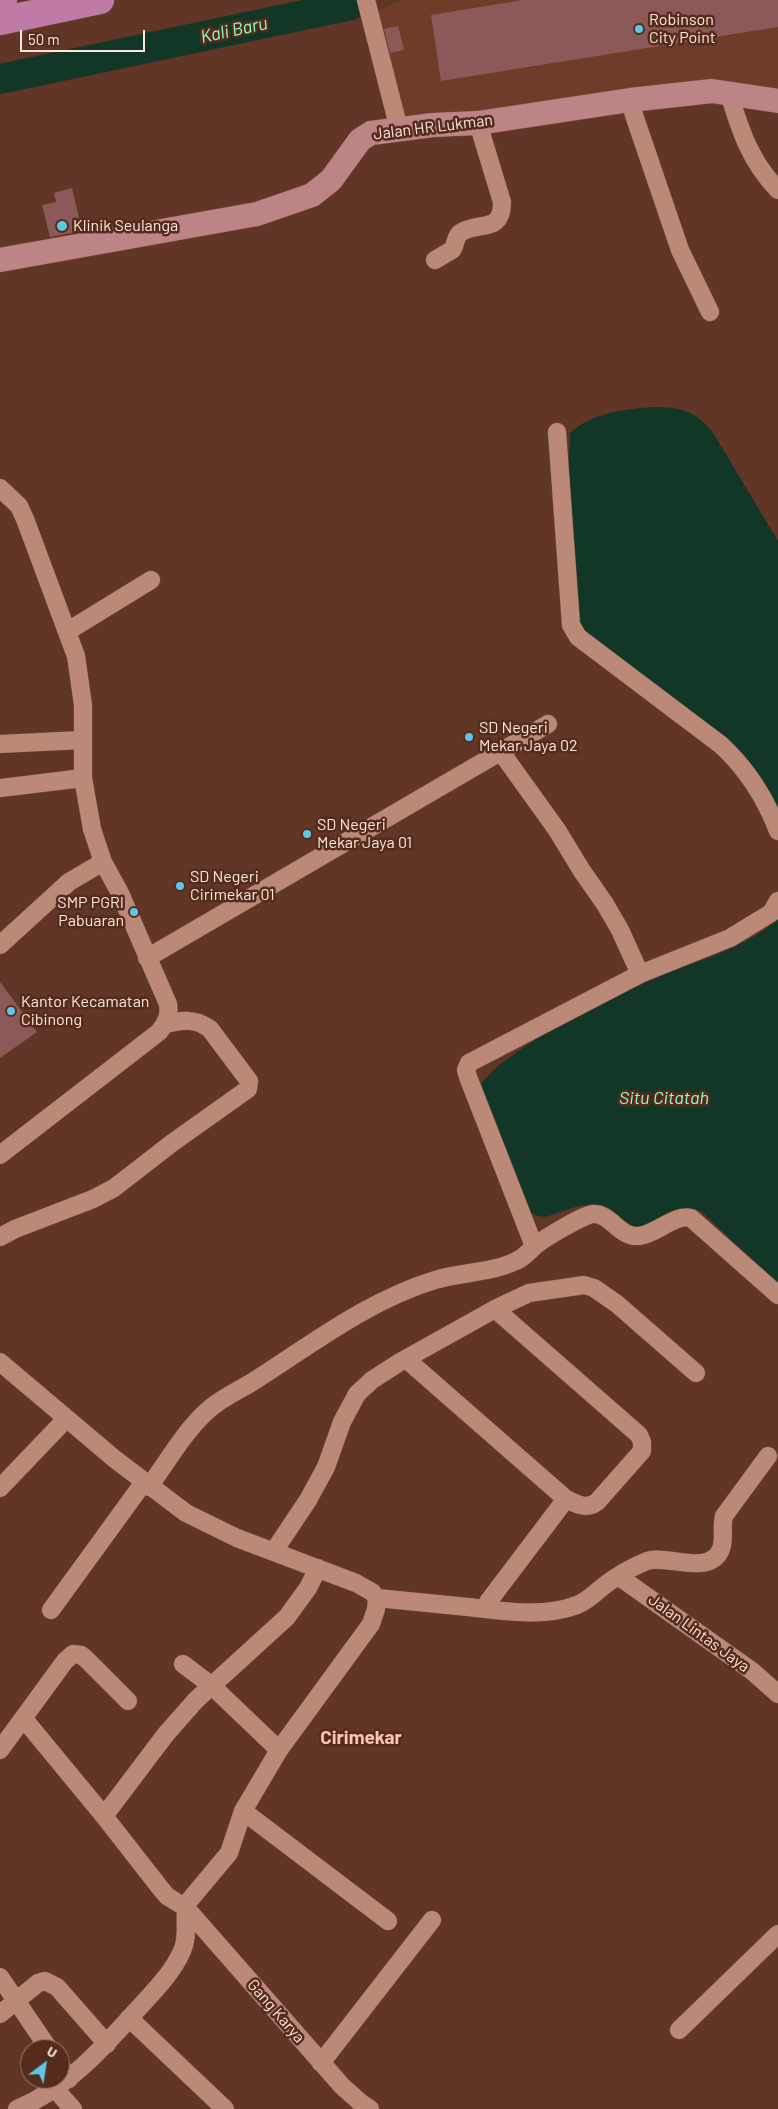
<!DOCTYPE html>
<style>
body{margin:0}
#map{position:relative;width:778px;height:2109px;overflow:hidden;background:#613626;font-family:Barlow,sans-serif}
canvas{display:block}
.north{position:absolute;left:20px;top:2039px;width:50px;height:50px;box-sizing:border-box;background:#552c1c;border:1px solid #98766a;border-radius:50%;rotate:31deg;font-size:14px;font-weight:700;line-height:20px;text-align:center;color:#fce6de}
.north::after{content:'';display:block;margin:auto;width:18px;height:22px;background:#5dc7e8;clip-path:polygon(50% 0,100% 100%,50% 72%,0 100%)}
.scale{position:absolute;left:20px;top:30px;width:125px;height:22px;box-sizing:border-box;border:2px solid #fce6de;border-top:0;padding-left:6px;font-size:15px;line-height:18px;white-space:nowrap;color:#fce6de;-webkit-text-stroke:4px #552c1c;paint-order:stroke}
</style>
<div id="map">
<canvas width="778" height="2109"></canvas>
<div class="north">U</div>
<div class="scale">50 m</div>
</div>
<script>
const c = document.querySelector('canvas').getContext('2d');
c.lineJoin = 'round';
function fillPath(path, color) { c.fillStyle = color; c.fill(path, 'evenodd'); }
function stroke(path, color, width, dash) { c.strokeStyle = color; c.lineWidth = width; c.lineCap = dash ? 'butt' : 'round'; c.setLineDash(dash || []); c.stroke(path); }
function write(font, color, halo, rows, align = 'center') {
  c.font = font + ' Barlow,sans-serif'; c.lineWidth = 5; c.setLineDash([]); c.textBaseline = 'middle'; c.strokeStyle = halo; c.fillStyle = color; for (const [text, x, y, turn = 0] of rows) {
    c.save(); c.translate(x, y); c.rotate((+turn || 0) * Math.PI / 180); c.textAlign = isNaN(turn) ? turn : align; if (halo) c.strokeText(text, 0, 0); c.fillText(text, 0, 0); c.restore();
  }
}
fillPath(new Path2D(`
 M402 0H778V93L401 126 370 14Z`), '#6e3c29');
fillPath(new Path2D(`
 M657 407C684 408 694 411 712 431L778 541V817L771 800 577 628 567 499 570 433C591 413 628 408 657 407Z
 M778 918V1284L703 1213C676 1197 664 1226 642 1227 621 1227 616 1209 598 1205 581 1202 561 1213 545 1217L538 1216 531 1213 477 1093C487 1055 625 991 663 975 697 961 753 945 778 918Z`), '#133727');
stroke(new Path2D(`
 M0 79 351 5`), '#133727', 30);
fillPath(new Path2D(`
 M523 0H778V27L441 81 431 15Z
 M398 26 404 50 390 53 384 29Z
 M72 188 82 231 50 237 42 205 56 202 54 193Z
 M0 982 37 1032 0 1058Z`), '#8b5958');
const street = new Path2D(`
 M366 0 399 129
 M729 93C740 130 750 161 778 190
 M630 100 634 115 680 250 710 312
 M435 260 452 250C456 245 455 237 460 233 478 220 502 235 502 202L478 123
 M557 432 571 625 578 637 721 745C748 770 765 797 778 831
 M0 488 19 506 25 519 76 656 83 705V778L92 829 103 862 120 893 168 1004C170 1016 166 1023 159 1032L0 1155
 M68 631 151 580
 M0 744 82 740
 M501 752 557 830 582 871 605 904 620 930 640 974
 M0 788 83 778
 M0 945 69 882 103 862
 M147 958 548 724
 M0 1237 15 1229 93 1199 114 1188 172 1143 248 1089 249 1081 210 1029C195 1018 182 1020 166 1024
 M534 1246 468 1077 466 1070 469 1063 640 974 730 938 771 913 778 901
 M406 1359 566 1499
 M0 1362 116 1460 186 1513 237 1538 356 1583 372 1592 377 1598 376 1609 371 1624 279 1750 243 1811 229 1853 188 1902C182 1918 190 1934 182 1951 172 1974 153 1992 136 2011 101 2050 67 2088 17 2109
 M149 1487C167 1462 184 1432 207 1411 221 1398 238 1391 254 1381 312 1344 369 1300 435 1280 462 1272 491 1273 516 1261 524 1258 530 1250 536 1245 545 1238 583 1215 593 1214 611 1213 619 1238 639 1236 657 1234 674 1214 691 1218L778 1295
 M0 1488 66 1419
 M274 1551 308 1500 326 1467 342 1422 357 1394 372 1380 400 1362 495 1309 529 1293 584 1285 594 1288 617 1304 696 1373
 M618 1576 752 1671 778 1694
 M377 1598C407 1601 437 1604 468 1607 503 1611 543 1618 577 1605 588 1601 596 1592 605 1585 618 1575 632 1567 647 1561 667 1554 710 1577 721 1549 725 1539 721 1527 724 1516L768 1456
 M488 1602 566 1499C577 1504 586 1510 597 1502L642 1451V1442L639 1435 495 1309
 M51 1610 144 1482
 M183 1664 212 1686 279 1750
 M24 1719 104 1816 161 1889 167 1896 186 1908 342 2086 361 2103 370 2109
 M0 1750 65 1661 73 1654 81 1655 85 1658 128 1701
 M243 1811 388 1921
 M104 1816 166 1734 196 1700 287 1617 308 1588 318 1568
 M0 1977 49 2049
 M0 2014 38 1983 45 1981 57 1987 107 2044
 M129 2018 225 2109
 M679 2030 778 1934
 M321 2063 432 1920
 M60 2065 69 2079
 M55 2089 73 2109`);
const secondary = new Path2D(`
 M0 260 257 214 312 195 331 180 360 140 371 133 433 125 478 123 630 100 712 91 778 101`);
const highway = new Path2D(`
 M0 1 3 0
 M0 21 100 0`);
stroke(street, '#745143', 19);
stroke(secondary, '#745143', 25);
stroke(highway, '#745143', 29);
stroke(street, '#bb8977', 18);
stroke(secondary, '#bc8485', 24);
stroke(highway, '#bf7aa6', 28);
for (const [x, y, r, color] of [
 [639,29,5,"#5dc7e8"],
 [62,226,6,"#5dc7e8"],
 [469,737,5,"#5dc7e8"],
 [307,834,5,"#5dc7e8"],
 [180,886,5,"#5dc7e8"],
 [134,912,5,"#5dc7e8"],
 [11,1011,5,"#5dc7e8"]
]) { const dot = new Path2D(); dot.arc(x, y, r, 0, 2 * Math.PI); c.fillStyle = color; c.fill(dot); stroke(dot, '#552c1c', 2); }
write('16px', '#fce6de', '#552c1c', [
 ["Robinson",649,20],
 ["City Point",649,38],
 ["Klinik Seulanga",73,226],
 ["SD Negeri",479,728],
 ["Mekar Jaya 02",479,746],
 ["SD Negeri",317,825],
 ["Mekar Jaya 01",317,843],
 ["SD Negeri",190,877],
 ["Cirimekar 01",190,895],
 ["SMP PGRI",124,903,"right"],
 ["Pabuaran",124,921,"right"],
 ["Kantor Kecamatan",21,1002],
 ["Cibinong",21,1020]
], 'left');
write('16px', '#fce6de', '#552c1c', [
 ["Jalan HR Lukman",433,127,-7],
 ["Jalan Lintas Jaya",699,1633,36],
 ["Gang Karya",276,2011,49]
]);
write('italic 18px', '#90fec9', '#552c1c', [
 ["Kali Baru",234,30,-12],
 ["Situ Citatah",664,1098]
]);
write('bold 19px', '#f9c4b0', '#552c1c', [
 ["Cirimekar",361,1738]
]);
</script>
